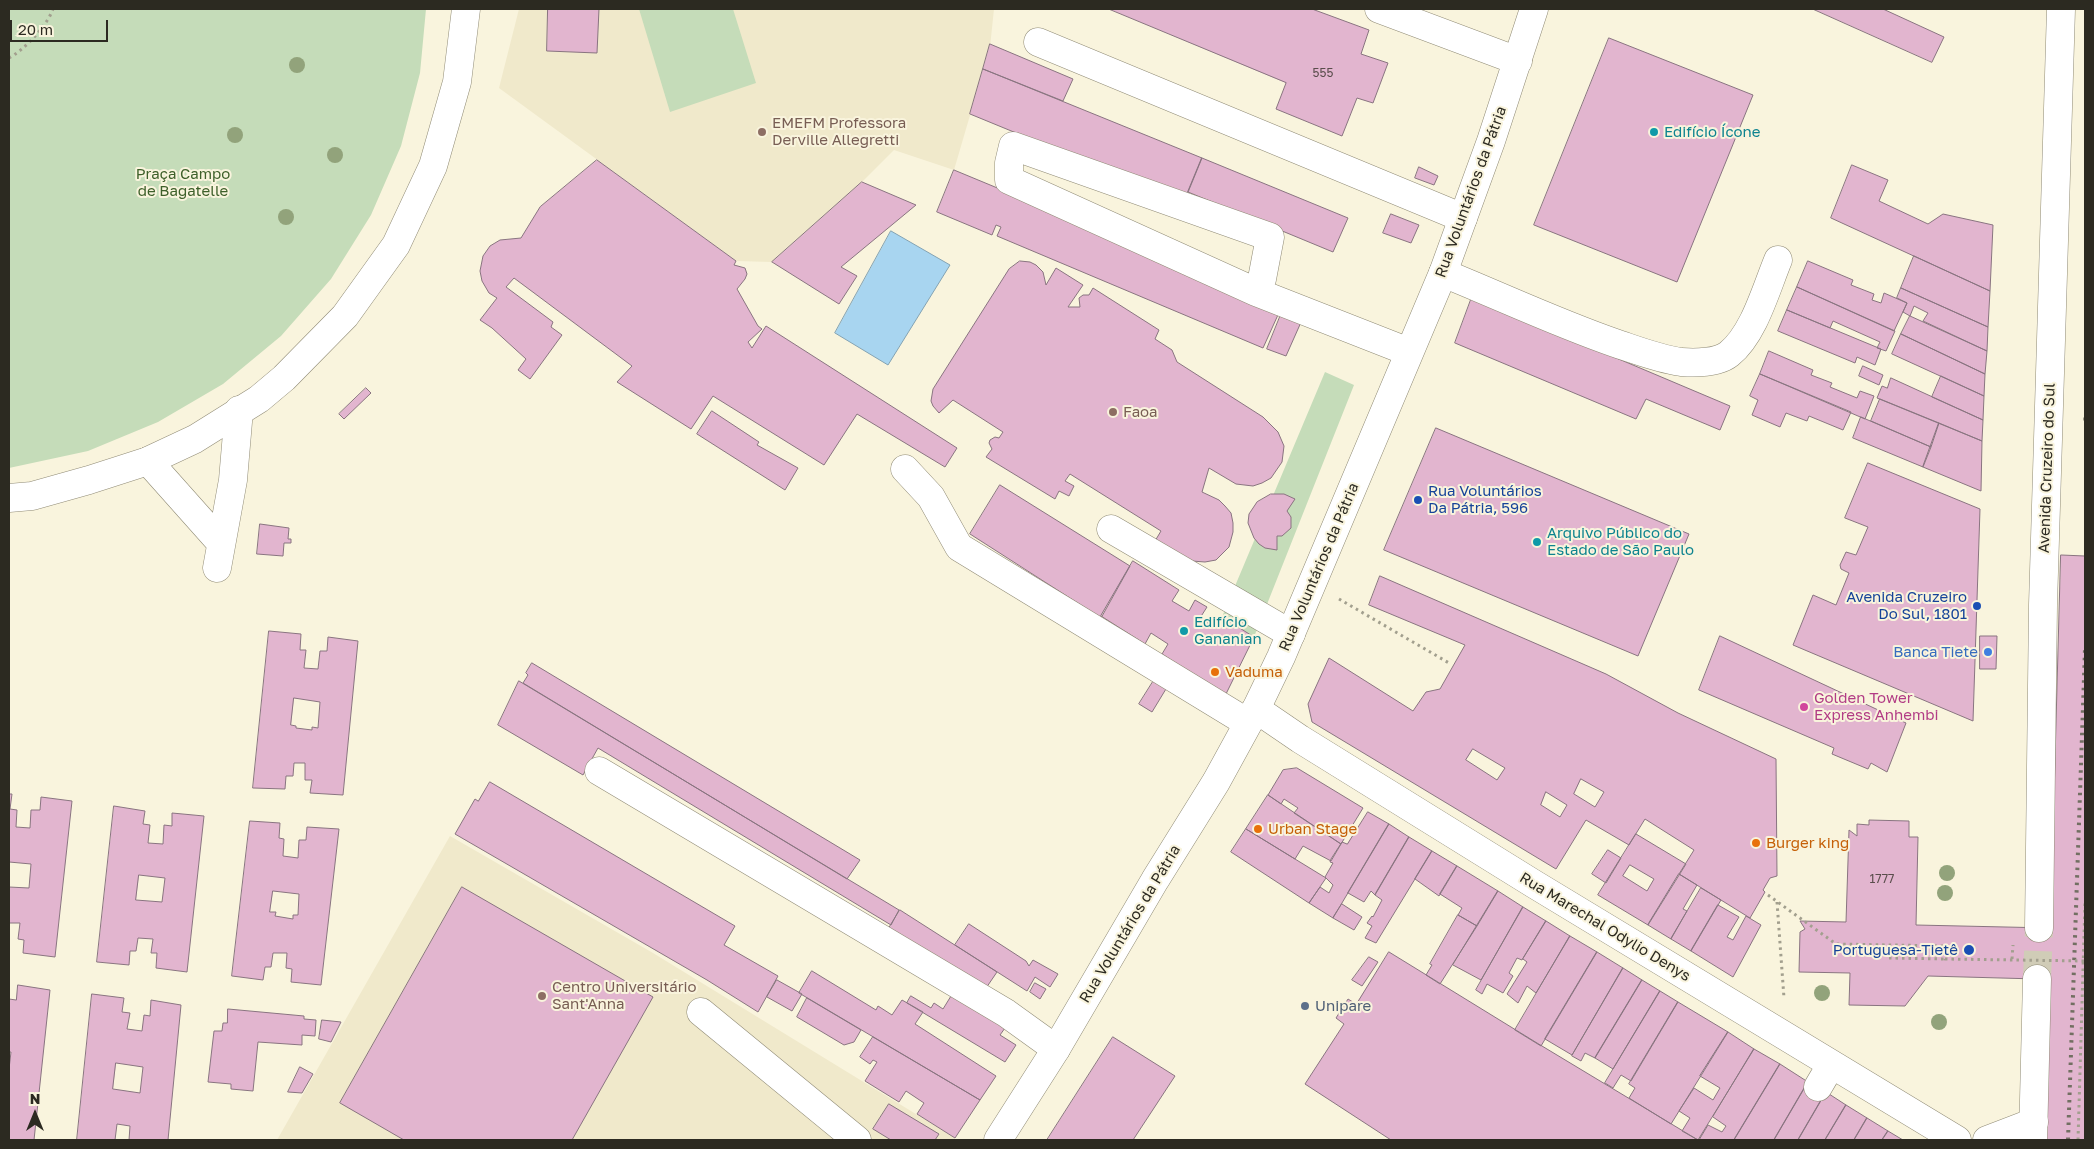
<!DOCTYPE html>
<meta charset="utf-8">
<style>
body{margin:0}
#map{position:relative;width:2094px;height:1149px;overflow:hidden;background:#f9f4dd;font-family:"Golos Text",sans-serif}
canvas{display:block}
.frame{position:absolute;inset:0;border:10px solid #2c2a21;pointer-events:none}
.north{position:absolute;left:10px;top:1089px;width:50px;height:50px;-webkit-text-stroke:4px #f9f4dd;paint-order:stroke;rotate:0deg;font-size:14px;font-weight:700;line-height:20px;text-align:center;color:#2c2a21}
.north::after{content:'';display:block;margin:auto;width:18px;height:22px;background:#2c2a21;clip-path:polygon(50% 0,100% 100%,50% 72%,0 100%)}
.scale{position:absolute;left:10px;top:20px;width:98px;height:22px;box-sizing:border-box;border:2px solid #2c2a21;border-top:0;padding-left:6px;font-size:15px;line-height:18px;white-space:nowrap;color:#2c2a21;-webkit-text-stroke:4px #f9f4dd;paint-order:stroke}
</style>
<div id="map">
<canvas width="2094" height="1149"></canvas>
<div class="frame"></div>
<div class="north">N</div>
<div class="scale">20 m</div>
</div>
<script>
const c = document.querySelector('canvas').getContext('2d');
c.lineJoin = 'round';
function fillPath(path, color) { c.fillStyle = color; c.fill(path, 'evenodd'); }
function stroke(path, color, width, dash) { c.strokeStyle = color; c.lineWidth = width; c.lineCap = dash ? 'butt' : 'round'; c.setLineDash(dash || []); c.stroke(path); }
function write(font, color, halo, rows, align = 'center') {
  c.font = font + ' "Golos Text",sans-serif'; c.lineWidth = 4; c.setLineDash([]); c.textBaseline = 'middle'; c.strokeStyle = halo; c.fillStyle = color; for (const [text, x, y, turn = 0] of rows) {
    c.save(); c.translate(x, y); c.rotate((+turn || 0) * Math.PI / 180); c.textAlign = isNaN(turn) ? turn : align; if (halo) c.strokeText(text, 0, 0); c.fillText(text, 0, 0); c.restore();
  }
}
fillPath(new Path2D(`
 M519 9H994L990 47 954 170 894 150 862 182 772 262 736 261 499 88Z
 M450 836 653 953 955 1138 953 1140H277Z`), '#f0e9cb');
fillPath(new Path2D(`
 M9 9H426L420 73 401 146 371 215 331 279 281 336 223 384 158 422 88 451 9 468Z
 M639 9H733L756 83 670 112Z
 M1325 372 1354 385 1254 637 1222 617Z`), '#c5dcb9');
const water = new Path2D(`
 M891 231 950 265 888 365 835 333Z`);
fillPath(water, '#a8d5f0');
stroke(water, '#83a2b2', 1);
const building = new Path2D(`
 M548 9H599L597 53 547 51Z
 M1109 9H1312L1369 30 1361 54 1388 63 1373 103 1357 98 1342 136 1276 109 1286 83Z
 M1813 9H1883L1944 37 1932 62Z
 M1609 38 1753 95 1677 282 1534 225Z
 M990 44 1073 79 1063 101 983 69Z
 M983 69 1202 158 1184 202 970 114Z
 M1202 158 1348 218 1333 252 1188 192Z
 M597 160 736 261 734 265 745 268 747 274 745 279 737 289 758 326 762 329 748 342 752 348 766 326 957 448 945 467 857 414 824 465 713 396 691 429 617 382 632 366 514 278 506 287 553 322 551 327 562 335 530 379 518 370 526 359 492 328 480 320 497 298 489 293 482 281 480 271 483 256 490 246 500 240 521 238 540 207Z
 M1852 165 1888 180 1879 201 1928 224 1943 214 1993 225 1990 291 1831 218Z
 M1419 167 1438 176 1434 185 1415 178Z
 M954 170 1282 306 1263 348 997 236 1001 227 996 225 992 235 937 212Z
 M862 182 916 205 841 267 857 276 839 304 772 262Z
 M1391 214 1419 225 1411 243 1383 233Z
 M1914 256 1990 291 1988 327 1901 288Z
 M1020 261 1030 262 1036 265 1043 272 1046 285 1056 268 1083 285 1068 307H1080L1079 298 1083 295H1089L1093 288 1159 330 1155 339 1172 350 1177 362 1263 417 1278 432 1284 446 1282 462 1271 478 1262 483 1253 486 1236 484 1209 468 1202 492 1219 500 1225 506 1231 513 1233 523V532L1229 547 1216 560 1205 562 1192 561 1155 541 1161 531 1070 474 1065 481 1074 486 1069 496 1059 491 1055 499 986 457 992 449 989 443 990 440 995 437 999 438 1003 432 953 400 939 413 933 406 931 401 933 389 1009 269Z
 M1808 261 1853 280 1851 285 1874 294 1872 300 1881 303 1884 293 1907 303 1894 331 1797 287Z
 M1797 287 1895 331 1886 351 1877 348 1880 342 1833 321 1830 328 1787 310Z
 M1901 288 1988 327 1987 351 1923 321 1928 313 1914 306 1910 316 1903 312 1907 303 1897 298Z
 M1472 297 1730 406 1720 430 1646 399 1636 419 1455 343Z
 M1787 310 1881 349 1875 365 1857 357 1855 363 1778 331Z
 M1282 312 1302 320 1286 356 1267 349Z
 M1910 316 1987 351 1985 374 1901 334Z
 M1901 334 1985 374 1984 396 1892 354Z
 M1769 351 1813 370 1811 375 1832 383 1830 387 1857 398 1860 391 1874 396 1865 419 1760 374Z
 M1863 366 1883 375 1879 385 1859 376Z
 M1760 374 1851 412 1843 430 1809 416 1807 421 1786 413 1780 427 1752 415 1758 400 1750 396Z
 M1941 376 1984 396 1983 420 1932 397Z
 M1891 378 1983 420 1982 441 1877 398 1882 386 1887 388Z
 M366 388 371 393 344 419 339 414Z
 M1880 399 1939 423 1931 447 1871 421Z
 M712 411 759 442 757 445 798 468 785 490 697 434Z
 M1861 417 1931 447 1923 467 1853 438Z
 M1939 423 1982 441 1981 491 1923 467Z
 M1436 428 1689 534 1638 656 1384 550Z
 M1868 463 1980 509 1973 721 1793 645 1813 595 1836 605 1849 573 1841 569 1840 565 1846 552 1856 555 1868 527 1845 518Z
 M1000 485 1130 566 1101 618 970 534Z
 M1271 494H1284L1295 499 1287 511 1291 517V528L1282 536H1277V550L1265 548 1259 544 1254 538 1248 523 1249 514 1257 502Z
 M260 524 289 528 288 539H291V543H284L283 556 257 554Z
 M2061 555 2085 556V1140H2045L2037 979 1928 976 1905 1006 1849 1005 1850 973 1799 972 1800 932 1805 929 1800 921 1846 922 1849 830 1857 836V824L1869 825V820L1909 821V837H1918L1916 925 2050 928Z
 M1133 561 1179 590 1172 601 1189 611 1195 600 1207 607 1200 618 1216 628 1222 617 1254 637 1225 696 1162 654 1168 644 1151 633 1145 644 1101 616Z
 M1380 576 1606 674 1678 713 1776 759 1777 876 1770 878 1763 890 1765 892 1750 918 1679 874 1694 850 1645 819 1629 845 1586 820 1556 869 1312 722 1308 704 1329 658 1413 711 1426 692 1440 689 1465 645 1369 605ZM1473 749 1505 768 1497 780 1466 760ZM1581 779 1604 792 1595 807 1574 794ZM1546 792 1567 805 1560 817 1541 805Z
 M269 631 301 634 300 650H306L304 668 318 669 320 651H327L328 637 358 641 343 795 310 793 312 780H305V763H294L293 776H286L285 789 253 788ZM294 698 320 702 318 728 312 727V730L296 728V726L291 725Z
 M1720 636 1906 723 1887 772 1871 763 1868 769 1832 754 1834 748 1699 690Z
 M1980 636H1997L1996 669H1980Z
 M532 663 860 860 847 879 523 683 528 675 526 673Z
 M1156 677 1169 684 1152 712 1139 704Z
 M519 681 899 910 891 925 598 748 583 775 498 725Z
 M1297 768 1363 808 1341 844 1294 813 1298 808 1284 799 1281 804 1268 795 1283 770Z
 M490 782 735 926 724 945 778 976 758 1012 707 980 455 834 475 799 478 801Z
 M9 794H12L10 809 17 810 16 827 30 828 31 810H40L41 797 72 801 55 957 23 953 24 940 18 939 20 923H9V887L29 888 31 864 9 862Z
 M1268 795 1341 844 1331 861 1303 846 1295 859 1246 829Z
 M114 806 145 811 143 824 150 825 148 843 163 844 164 825 172 826V813L204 816 187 972 156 968 157 953H151L153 939 138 938 136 951H130L129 965 97 962ZM139 875 165 878 162 902 136 900Z
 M1368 812 1389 824 1333 918 1309 903 1320 887 1329 893 1333 885 1325 877 1333 863 1330 862 1331 859 1342 842 1347 844Z
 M250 821 280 823 279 838 284 839 283 856 298 858 299 840H306L307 827 339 829 321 985 291 982 292 969 286 968 287 953H273L271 967H265L263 980 232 976ZM273 891 299 894 298 915H293V919L275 916 276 912H270Z
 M1389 824 1409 837 1375 895 1371 891 1364 902 1348 893Z
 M1246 829 1326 878 1309 903 1231 852Z
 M1636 834 1686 864 1648 925 1598 895ZM1630 865 1654 879 1647 891 1623 876Z
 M1409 837 1432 851 1376 943 1365 938 1372 926 1367 923 1372 916 1373 917 1382 900 1375 895Z
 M1608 850 1621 858 1606 883 1592 874Z
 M1432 851 1457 866 1439 896 1415 879Z
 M1457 866 1498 891 1477 926 1458 915 1462 908 1440 894Z
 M1679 874 1697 885 1683 909 1687 911 1671 939 1648 925Z
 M462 887 653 997 572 1140H404L340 1103Z
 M1701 888 1721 900 1691 951 1671 939Z
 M1498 891 1523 907 1481 980 1453 965Z
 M1342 904 1362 917 1354 930 1333 918Z
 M1718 905 1739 917 1727 937 1733 940 1746 916 1761 925 1733 977 1691 951Z
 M1523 907 1546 921 1522 960 1517 958 1509 973 1513 976 1503 993 1487 984 1482 994 1476 990Z
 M900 910 997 972 982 994 886 933Z
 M1458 915 1477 926 1440 984 1426 975 1432 965 1430 964Z
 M1546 921 1570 936 1536 993 1527 986 1518 1003 1507 994 1527 962 1523 959Z
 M969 924 1026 961 1029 966 1033 960 1058 974 1050 987 1035 977 1027 991 955 945Z
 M1570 936 1597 952 1541 1046 1515 1030Z
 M1389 952 1537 1043 1698 1140H1391L1305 1084 1344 1024 1336 1018 1348 999 1356 1004Z
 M1597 952 1623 968 1572 1055 1545 1039Z
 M1369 957 1378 962 1362 986 1352 980Z
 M1623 968 1642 980 1595 1058 1585 1053 1581 1061 1572 1056Z
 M812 971 876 1010 878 1006 892 1015 902 1000 923 1012 915 1024 996 1076 980 1100 799 993Z
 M777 980 802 994 792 1011 767 997Z
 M1642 980 1660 991 1613 1069 1595 1058Z
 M1035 983 1046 989 1040 999 1030 992Z
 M18 985 50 990 34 1140H9V1069L11 1052H9V999L16 1000Z
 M1660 991 1678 1002 1631 1081 1621 1075 1613 1088 1605 1083Z
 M92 994 124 998 122 1012 130 1013 127 1029 142 1031 144 1015 150 1016 151 1000 181 1005 168 1140H129L130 1126 117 1124 115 1140H77ZM116 1063 143 1067 140 1093 113 1089Z
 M911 996 931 1008 934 1003 943 1009 951 996 1005 1028 1000 1035 1016 1045 1005 1062 907 1003Z
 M807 998 861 1030 854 1042 844 1045 797 1017Z
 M1678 1002 1728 1032 1671 1124 1629 1098 1635 1088 1629 1084Z
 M228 1009 304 1016V1019L316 1020 315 1036 302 1035V1045L258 1042 253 1091 231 1089V1084L208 1082 214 1031H222L223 1023H227Z
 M322 1020 341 1022 331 1042 319 1039Z
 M1728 1032 1754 1049 1698 1140 1682 1131 1690 1118 1679 1111 1694 1088 1713 1100 1720 1088 1700 1076Z
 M873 1037 980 1100 955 1138 917 1114 924 1103 906 1091 899 1102 865 1081 877 1062 873 1060 870 1064 860 1057Z
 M1113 1037 1175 1076 1133 1140H1047Z
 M1754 1049 1780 1064 1734 1140H1699L1708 1125 1722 1132 1726 1126 1713 1117Z
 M1780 1064 1808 1082 1774 1140H1734Z
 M300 1067 313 1074 302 1093 288 1092Z
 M1808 1082 1826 1092 1798 1140H1774Z
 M1826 1092 1846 1105 1825 1140H1798Z
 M889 1104 939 1134 935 1140H891L873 1129Z
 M1846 1105 1867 1118 1854 1140H1825Z
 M1867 1118 1888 1131 1882 1140H1854Z
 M1888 1131 1903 1140H1882Z`);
fillPath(building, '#e2b5cf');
stroke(building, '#897480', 1);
stroke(new Path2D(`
 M2037 979 2039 928`), '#d0ccb7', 28, [28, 14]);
const minor = new Path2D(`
 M1379 9 1518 61
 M1038 42 1463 218
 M1013 146 1270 237 1262 279 1256 292 1009 180V163Z
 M1443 273C1500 296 1557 323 1615 343 1636 350 1659 359 1681 362 1695 363 1718 363 1729 354 1754 334 1766 289 1778 260
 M1256 292 1409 352
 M148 461 221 543
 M905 469 931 497 959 547 1248 723
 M1111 529 1291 634
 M217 568 233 480 239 410
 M1256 709 1300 739 1534 884 1957 1140
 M599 771 1006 1013 1056 1049
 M701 1012 857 1140
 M1818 1087 1831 1065
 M1987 1140 2034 1122`);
const major = new Path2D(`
 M2039 928 2043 605 2061 9
 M998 1140 1056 1049 1155 880 1216 782 1256 709 1281 657 1443 273 1491 141 1534 9
 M2033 1140 2037 979`);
const highway = new Path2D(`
 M9 498 32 496 89 480 148 461 195 439 259 399 284 378 345 316 396 245 433 166 457 82 466 9`);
stroke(minor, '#908b76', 29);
stroke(major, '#908b76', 29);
stroke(highway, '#908b76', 29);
stroke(new Path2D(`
 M9 58C24 50 47 26 53 9
 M2083 419H2085
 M1339 599 1449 663
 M1768 895 1836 944 1946 946
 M1777 902 1784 998
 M1889 958 1945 959
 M2012 959 2013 945
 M2078 1140 2085 902`), '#a29f8e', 3, [2.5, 4]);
stroke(minor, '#fff', 28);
stroke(major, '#fff', 28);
stroke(highway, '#fff', 28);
stroke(new Path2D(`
 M2068 1140 2085 649`), '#726f62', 4, [2.5, 5]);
stroke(new Path2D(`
 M1946 946 1945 959 2085 961`), '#a29f8e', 3, [2.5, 4]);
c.fillStyle = '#92a37b';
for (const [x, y] of [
 [297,65],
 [235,135],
 [335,155],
 [286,217],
 [1947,873],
 [1945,893],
 [1822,993],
 [1939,1022]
]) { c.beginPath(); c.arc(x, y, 8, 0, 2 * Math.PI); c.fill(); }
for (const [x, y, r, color] of [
 [762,132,5,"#8d6e63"],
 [1654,132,5,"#0f9aa8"],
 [1113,412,5,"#8d6e63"],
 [1418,500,5,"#1a4fb4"],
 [1537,542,5,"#0f9aa8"],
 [1977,606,5,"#1a4fb4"],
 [1184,631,5,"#0f9aa8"],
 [1988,652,5,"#3f7fe0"],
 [1215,672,5,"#e8710a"],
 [1804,707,5,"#d1479c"],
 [1258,829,5,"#e8710a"],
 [1756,843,5,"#e8710a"],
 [1969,950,6,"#1a4fb4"],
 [542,996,5,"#8d6e63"],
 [1305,1006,5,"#5c6f8a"]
]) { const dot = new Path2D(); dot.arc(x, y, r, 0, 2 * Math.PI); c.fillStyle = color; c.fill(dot); stroke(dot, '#f9f4dd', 2); }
write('12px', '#5a4d4c', null, [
 ["555",1323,73],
 ["1777",1882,879]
]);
write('15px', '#785e54', '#f9f4dd', [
 ["EMEFM Professora",772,123],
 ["Derville Allegretti",772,140],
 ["Faoa",1123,412],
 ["Centro Universitário",552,987],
 ["Sant'Anna",552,1004]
], 'left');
write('15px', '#0d838f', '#f9f4dd', [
 ["Edifício Ícone",1664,132],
 ["Arquivo Público do",1547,533],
 ["Estado de São Paulo",1547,550],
 ["Edifício",1194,622],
 ["Gananian",1194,639]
], 'left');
write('15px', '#3e602a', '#f9f4dd', [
 ["Praça Campo",183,174],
 ["de Bagatelle",183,191]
]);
write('15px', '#2c2a21', '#f9f4dd', [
 ["Rua Voluntários da Pátria",1471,192,-70],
 ["Avenida Cruzeiro do Sul",2047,468,-88],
 ["Rua Voluntários da Pátria",1319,567,-67],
 ["Rua Voluntários da Pátria",1130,924,-59],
 ["Rua Marechal Odylio Denys",1605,927,31]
]);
write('15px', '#164399', '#f9f4dd', [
 ["Rua Voluntários",1428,491,"left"],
 ["Da Pátria, 596",1428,508,"left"],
 ["Avenida Cruzeiro",1967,597],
 ["Do Sul, 1801",1967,614],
 ["Portuguesa-Tietê",1958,950]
], 'right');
write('15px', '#366cbe', '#f9f4dd', [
 ["Banca Tiete",1978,652]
], 'right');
write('15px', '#c56008', '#f9f4dd', [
 ["Vaduma",1225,672],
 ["Urban Stage",1268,829],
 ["Burger king",1766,843]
], 'left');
write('15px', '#b23c85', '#f9f4dd', [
 ["Golden Tower",1814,698],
 ["Express Anhembi",1814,715]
], 'left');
write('15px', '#4e5e75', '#f9f4dd', [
 ["Unipare",1315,1006]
], 'left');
</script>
